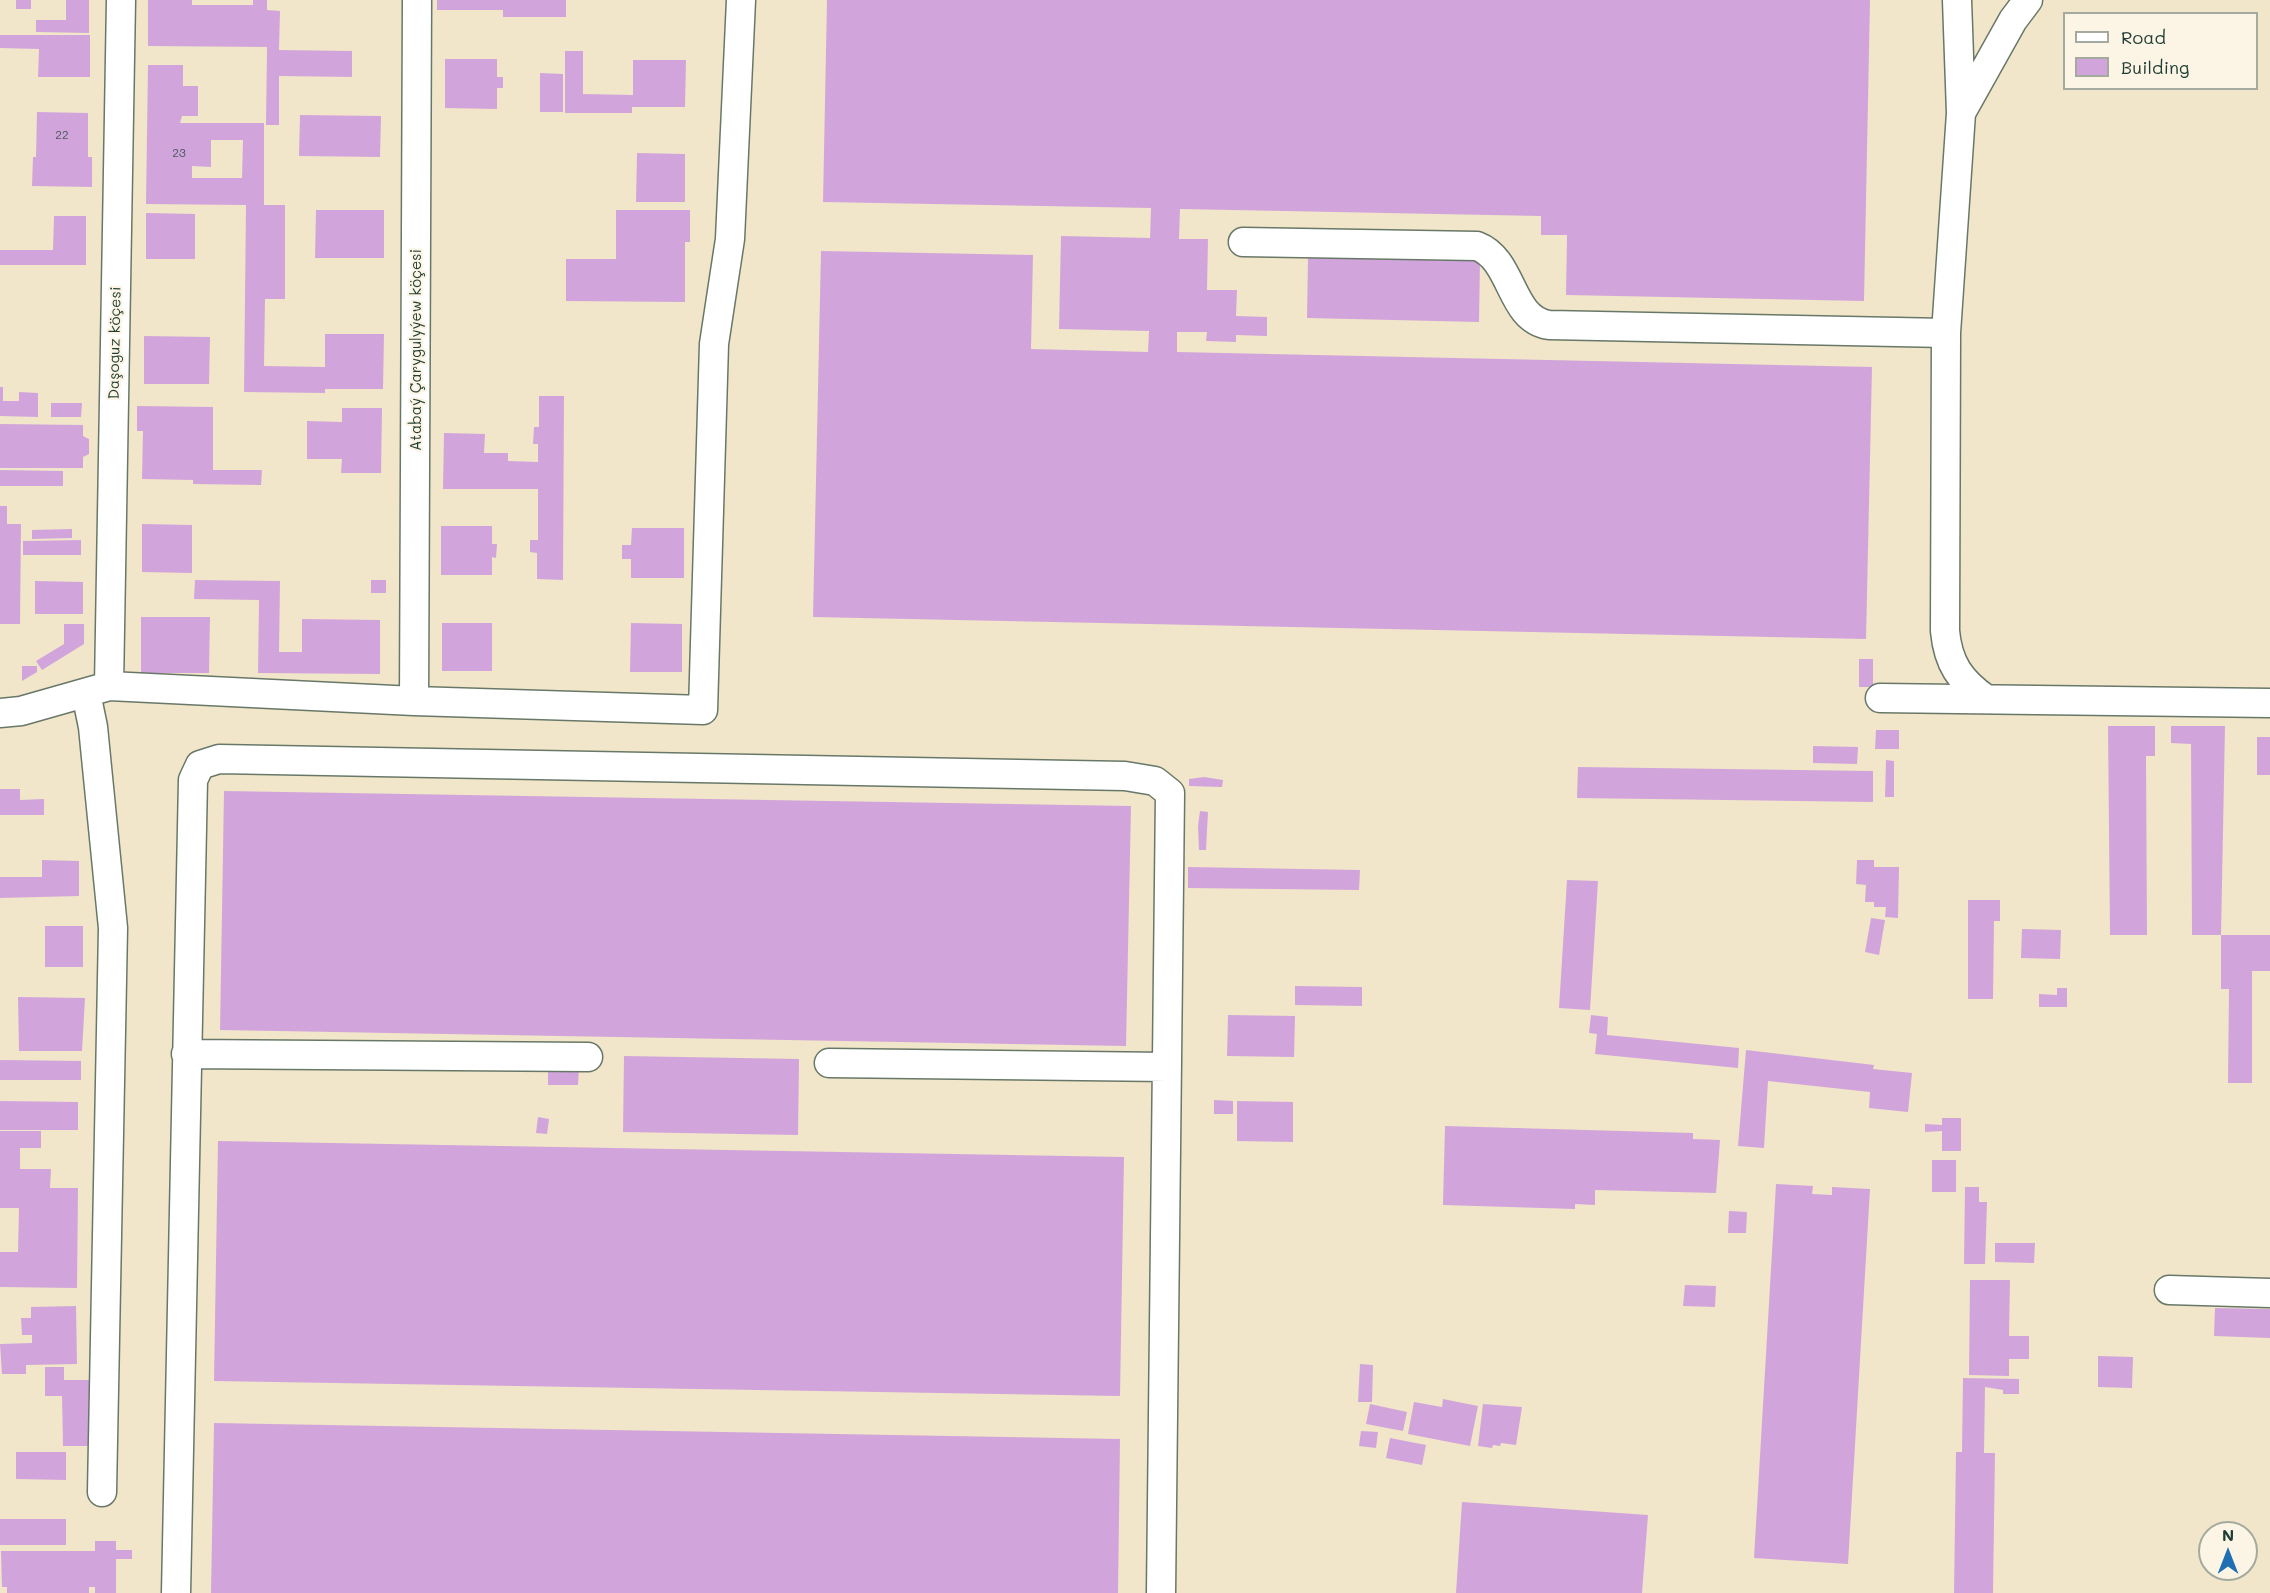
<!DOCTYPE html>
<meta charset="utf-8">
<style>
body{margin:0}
#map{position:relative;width:2270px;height:1593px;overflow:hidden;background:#f1e6c9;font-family:Mali,sans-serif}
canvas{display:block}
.legend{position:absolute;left:2063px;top:12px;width:195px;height:78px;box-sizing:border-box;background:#fcf5e5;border:2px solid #a4ab9e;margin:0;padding:8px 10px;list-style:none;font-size:18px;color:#1f3d34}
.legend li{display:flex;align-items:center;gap:12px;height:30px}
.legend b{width:30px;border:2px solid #a4ab9e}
.north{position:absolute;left:2198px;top:1521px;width:60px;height:60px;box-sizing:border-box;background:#fcf5e5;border:2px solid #a4ab9e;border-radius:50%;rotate:0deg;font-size:16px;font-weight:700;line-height:24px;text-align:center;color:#1f3d34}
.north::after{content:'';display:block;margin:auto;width:21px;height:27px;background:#1f6fb2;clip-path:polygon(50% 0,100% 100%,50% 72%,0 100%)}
</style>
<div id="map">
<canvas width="2270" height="1593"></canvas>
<ul class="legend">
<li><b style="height:8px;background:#fff"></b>Road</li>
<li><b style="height:16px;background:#d1a5db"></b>Building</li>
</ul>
<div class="north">N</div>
</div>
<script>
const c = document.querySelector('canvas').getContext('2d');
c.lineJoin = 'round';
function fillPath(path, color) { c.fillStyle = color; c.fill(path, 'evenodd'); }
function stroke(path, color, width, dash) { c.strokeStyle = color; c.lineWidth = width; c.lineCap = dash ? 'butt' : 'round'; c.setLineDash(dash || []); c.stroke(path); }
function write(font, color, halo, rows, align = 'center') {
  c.font = font + ' Mali,sans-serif'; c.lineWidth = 4.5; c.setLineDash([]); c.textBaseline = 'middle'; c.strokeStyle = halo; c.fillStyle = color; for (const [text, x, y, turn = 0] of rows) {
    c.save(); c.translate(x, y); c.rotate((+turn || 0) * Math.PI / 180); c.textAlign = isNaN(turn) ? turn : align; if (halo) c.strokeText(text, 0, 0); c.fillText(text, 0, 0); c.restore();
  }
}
fillPath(new Path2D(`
 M16 0H31V9H16Z
 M66 0H89V33L36 32V20H66Z
 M148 0H192V5H253V0H267V10L280 11 279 50 352 51V77L279 76V125H266L267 47 148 46Z
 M437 0H566V17H503V10H437Z
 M827 0H1870L1864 301 1566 295 1567 235H1541V216L1180 209 1179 239H1208L1207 290H1237L1236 316 1267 317V336L1236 335V342L1206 341 1207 332H1177V352L1872 367 1866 639 813 617 821 251 1033 255 1031 349 1148 352 1149 331 1059 329 1061 236 1150 238 1151 208 823 202Z
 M0 35H90V77H38L39 49 0 48Z
 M565 51H583V94L633 95V60H686L685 107H632V113H565Z
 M445 59H497V77H503V88H497V109L445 108Z
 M148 65H183V86H198V116H182L180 123H264V205H285V299H265L264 366 325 367V334H384L383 389H325V393L244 392 246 205 146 204ZM211 140H243L242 178H192V166L211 167Z
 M540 73 563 74V112H540Z
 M37 112 88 113V157H92V187L32 186 33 157H36Z
 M300 115 381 116 380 157 299 156Z
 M637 153 685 154V202H636Z
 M316 210H384V258H315Z
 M616 210H690V242H685V302L566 301V259H616Z
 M146 213 195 214V259H146Z
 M54 216H86V265H0V250H53Z
 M1308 258 1480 261 1479 322 1307 318Z
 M144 336 210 337 209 384H144Z
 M0 387H3V401H19V392L38 393V417L0 416Z
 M539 396H564L563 580 537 579V553L530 552V540H538V489H443L444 433 485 434 484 453H508V461L538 462V444H533L534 427H539Z
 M51 403H82L81 417H51Z
 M137 406 213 407V470H262L261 485 193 484V480L142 479 143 431H137Z
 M342 408H382L381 473H341L342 459H307V421L342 422Z
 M0 424 83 425V436L89 439V454L83 457V468H0Z
 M0 470 63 471V486H0Z
 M0 506H7V524H21L20 624H0Z
 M142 524 192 525V573L142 572Z
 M441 526H492V544H497L496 558 492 557V575H441Z
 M632 528H684V578H631V559H622V545H631Z
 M72 529V538L32 539V530Z
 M81 540V555H23V541Z
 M195 580 280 581 279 652H302V619L380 620V674L258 673 259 600 194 599Z
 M371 580H386V593H371Z
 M35 581 83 582V614H35Z
 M141 617H210L209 673H141Z
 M442 623H492V671H442Z
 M631 623 682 624V672H630Z
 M64 624H84V644L42 670 36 661 64 644Z
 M1859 659H1873V687H1859Z
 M22 666H37V672L22 681Z
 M2108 726H2155V756H2146L2147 935H2110Z
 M2171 726H2225L2221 935H2192L2191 744 2171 743Z
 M1876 730H1899V749H1875Z
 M2257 737H2270V775H2257Z
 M1813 746 1858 747 1857 764 1813 763Z
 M1886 760 1894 761V797H1885Z
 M1578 767 1873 771V802L1577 798Z
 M1204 777 1223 780 1222 787 1189 786V779Z
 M0 789H20V800L44 799V815H0Z
 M224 791 1131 806 1126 1046 220 1030Z
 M1200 811 1208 812 1206 850H1199L1198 826Z
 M42 860 79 861V896L0 898V877H42Z
 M1857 860H1874V867H1899L1898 918 1885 917 1886 907H1874V902H1865L1866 885 1856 884Z
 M1188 867 1360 870 1359 890 1188 888Z
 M1567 880 1598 881 1590 1010 1559 1008Z
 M1968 900H2000V921H1994L1993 999H1968Z
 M1871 918 1885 920 1879 955 1865 952Z
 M45 926H83V967H45Z
 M2022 929 2061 930 2060 959 2021 958Z
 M2221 935H2270V971H2252V1083H2228L2229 989H2221Z
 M1295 986 1362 987V1006L1295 1005Z
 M2057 988H2067V1007H2039V994L2057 995Z
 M18 997 85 998 82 1051H19Z
 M1228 1015 1295 1016 1294 1057 1227 1056Z
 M1591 1015 1608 1017 1607 1035 1739 1048 1738 1068 1595 1054 1597 1034 1589 1033Z
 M1746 1050 1874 1065 1873 1069 1912 1073 1908 1112 1869 1108 1870 1092 1768 1081 1764 1148 1738 1146Z
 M624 1056 799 1059 798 1135 623 1132Z
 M0 1060 81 1061V1080H0Z
 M548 1068H579L578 1085H548Z
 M1214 1100 1233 1101V1114H1214Z
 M0 1101 78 1102V1130H0Z
 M1237 1101 1293 1102V1142L1237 1141Z
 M538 1117 549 1119 547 1134 536 1133Z
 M1942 1118H1961V1151H1942V1131L1925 1132V1124L1942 1125Z
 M1445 1126 1693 1133V1139L1720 1140 1716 1193 1595 1190V1205L1575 1204V1209L1443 1205Z
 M0 1131H41V1148H20V1169H51L50 1188H78L77 1288 0 1287V1252H18L19 1208H0Z
 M218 1141 1124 1157 1120 1396 214 1381Z
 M1932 1160H1956V1192H1932Z
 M1776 1184 1813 1186 1812 1194 1832 1195V1187L1870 1189 1848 1564 1754 1558Z
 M1965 1187H1979V1202H1987L1985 1264H1964Z
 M1729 1211 1747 1212 1746 1233H1728Z
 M1995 1243H2035L2034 1263 1995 1262Z
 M1970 1280H2010L2009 1336H2029V1359H2009V1376L1969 1375Z
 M1685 1285 1716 1286 1715 1307 1683 1306Z
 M76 1306 77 1364 26 1365V1374H2L0 1344 32 1343V1335H22L21 1318H31V1307Z
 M2215 1308 2270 1309V1338L2214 1336Z
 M2098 1356 2133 1357 2132 1388 2098 1387Z
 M1360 1364 1373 1365 1372 1402H1358Z
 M45 1367H64V1380H90L93 1446H63L62 1396H45Z
 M1963 1378 2019 1379V1394H2003V1390L1985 1387 1984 1453H1995L1993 1593H1954L1956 1452H1962Z
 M1443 1399 1478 1406 1470 1446 1408 1434 1414 1402 1442 1407Z
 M1370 1404 1407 1412 1403 1431 1366 1424Z
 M1483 1404 1522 1407 1516 1445 1501 1443 1500 1446 1493 1445 1492 1448 1478 1446Z
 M214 1423 1120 1439 1118 1593H211Z
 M1361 1431 1378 1432 1376 1448 1359 1446Z
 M1390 1438 1426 1445 1422 1465 1386 1458Z
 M16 1452H66V1480L16 1479Z
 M1462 1502 1648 1515 1642 1593H1456Z
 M0 1519H66V1545H0Z
 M95 1541H116V1550H132V1559H116V1593H95V1587H89V1593H7V1587H2L1 1551H95Z`), '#d1a5db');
const minor = new Path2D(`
 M1957 0 1961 113 1946 333 1945 631C1948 663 1960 681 1986 699
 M1961 113 2013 20 2028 0
 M1243 242 1477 246C1514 260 1509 319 1549 325L1946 333
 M109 686 121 0
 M86 693 93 727 113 928 102 1492
 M1880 698 2270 703
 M414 701 417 0
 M0 713 21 711 109 686 414 701 703 710 714 344 730 239 741 0
 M186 1054 588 1057
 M829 1063 1167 1067
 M2169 1290 2270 1293
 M176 1593 193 780 200 765 219 759 1125 776 1155 781 1170 793 1161 1593`);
stroke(minor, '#687868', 31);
stroke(minor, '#fff', 28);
write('12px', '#4c575e', null, [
 ["22",62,135],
 ["23",179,153]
]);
write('15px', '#1f3d34', '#fcf5e5', [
 ["Daşoguz köçesi",115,343,-89],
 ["Atabaý Çarygulyýew köçesi",416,350,-90]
]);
</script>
